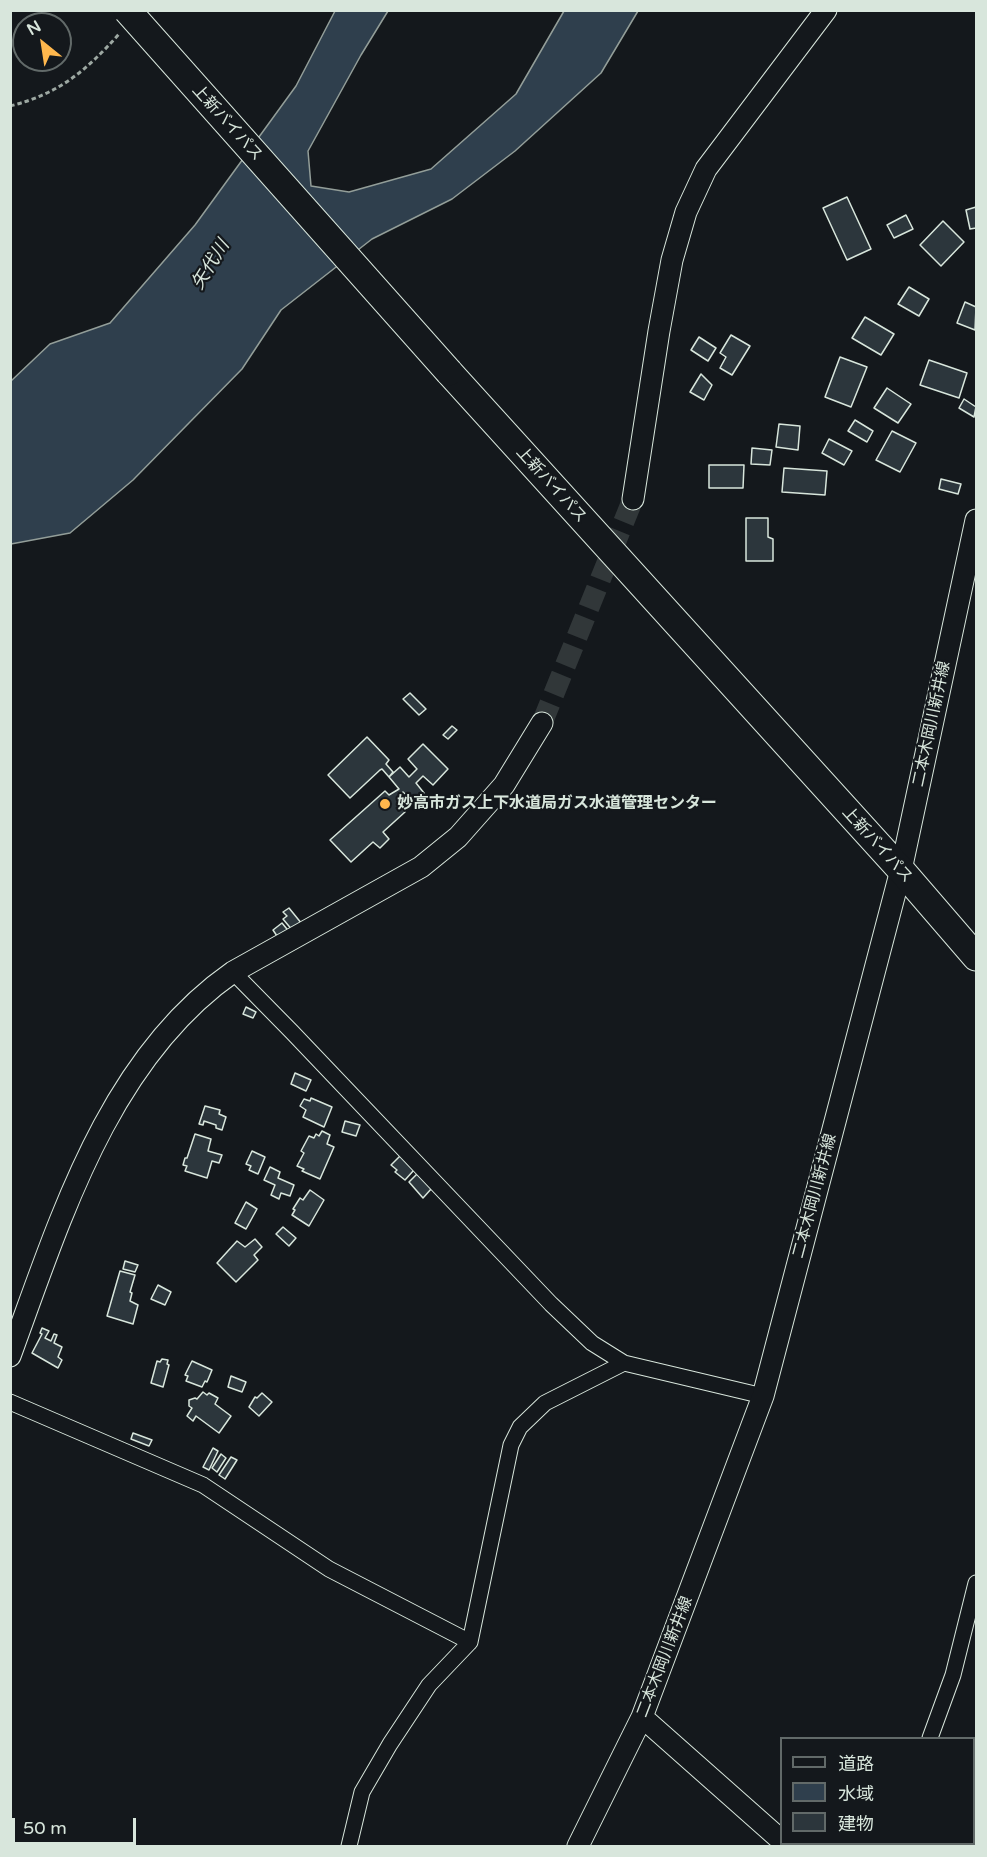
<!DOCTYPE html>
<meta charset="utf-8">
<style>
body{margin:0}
#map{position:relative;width:987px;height:1857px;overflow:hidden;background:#14181c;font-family:"Varela Round","Noto Sans JP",sans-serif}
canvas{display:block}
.frame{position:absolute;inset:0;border:12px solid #d8e6dc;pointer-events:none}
.legend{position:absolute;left:780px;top:1737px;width:195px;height:108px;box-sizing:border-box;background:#14181c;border:2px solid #626a69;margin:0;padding:8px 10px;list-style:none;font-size:18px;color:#d8e6dc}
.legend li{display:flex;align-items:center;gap:12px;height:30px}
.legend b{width:30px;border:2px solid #626a69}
.north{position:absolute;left:12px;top:12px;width:60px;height:60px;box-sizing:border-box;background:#14181c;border:2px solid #626a69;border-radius:50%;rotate:330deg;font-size:16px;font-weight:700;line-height:24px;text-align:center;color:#d8e6dc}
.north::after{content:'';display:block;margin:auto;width:21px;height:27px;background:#ffb74d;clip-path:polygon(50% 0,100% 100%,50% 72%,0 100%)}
.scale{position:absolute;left:12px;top:1818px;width:124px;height:27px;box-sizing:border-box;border:3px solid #d8e6dc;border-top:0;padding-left:8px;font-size:18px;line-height:21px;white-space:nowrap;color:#d8e6dc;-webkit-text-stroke:4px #14181c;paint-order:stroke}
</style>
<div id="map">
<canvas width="987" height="1857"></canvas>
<div class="frame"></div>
<ul class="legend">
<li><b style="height:8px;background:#14181c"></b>道路</li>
<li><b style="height:16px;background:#2f3f4d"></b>水域</li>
<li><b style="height:16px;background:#2c363c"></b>建物</li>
</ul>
<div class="north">N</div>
<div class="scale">50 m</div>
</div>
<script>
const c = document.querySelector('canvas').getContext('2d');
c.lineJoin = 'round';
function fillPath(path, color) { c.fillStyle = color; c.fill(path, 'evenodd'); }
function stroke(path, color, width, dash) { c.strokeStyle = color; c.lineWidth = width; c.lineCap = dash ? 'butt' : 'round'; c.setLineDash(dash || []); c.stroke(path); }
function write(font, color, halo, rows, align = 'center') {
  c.font = font + ' "Varela Round","Noto Sans JP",sans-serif'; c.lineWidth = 4.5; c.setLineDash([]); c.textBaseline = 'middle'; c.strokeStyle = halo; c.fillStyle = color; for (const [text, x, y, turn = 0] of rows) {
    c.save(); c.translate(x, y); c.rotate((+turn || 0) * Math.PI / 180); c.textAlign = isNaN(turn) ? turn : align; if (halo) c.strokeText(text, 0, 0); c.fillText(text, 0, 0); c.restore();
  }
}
const water = new Path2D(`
 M335 11H388L361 55 308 151 311 186 349 192 431 169 516 94 564 11H638L601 73 515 151 452 199 372 239 281 310 242 369 133 480 70 533 11 544V381L50 344 110 323 195 225 296 86Z`);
fillPath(water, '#2f3f4d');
stroke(water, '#939e99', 1.5);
const building = new Path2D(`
 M847 197 871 249 847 260 823 208Z
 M976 207V228L970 229 966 210Z
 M906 215 913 229 894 238 887 225Z
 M943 221 964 242 941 266 920 245Z
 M909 287 929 299 919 316 898 304Z
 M965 302 976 307 975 330 957 323Z
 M865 317 894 334 881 355 852 338Z
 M731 335 750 346 732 375 720 368 726 357 720 353Z
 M699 337 716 348 708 361 691 350Z
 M840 357 867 367 851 407 825 397Z
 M929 360 967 373 959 398 920 385Z
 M701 374 712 385 704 400 690 392Z
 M887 388 911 404 898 423 874 408Z
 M964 399 976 407 974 417 959 408Z
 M855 420 873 431 867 442 848 431Z
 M779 424 800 426 798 450 776 447Z
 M892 431 916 443 900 472 876 460Z
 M829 439 852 451 844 465 822 453Z
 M752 448 772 450 770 465 751 464Z
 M709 465H744L743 488H709Z
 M784 468 827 471 825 495 782 492Z
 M941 479 961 484 958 494 939 489Z
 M746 518H768V537L773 539V561H746Z
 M410 693 426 709 419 715 403 699Z
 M452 726 457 730 448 739 443 735Z
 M367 737 389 760 386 764 393 772 389 777 382 769 380 770 350 798 328 775Z
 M423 744 448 769 433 785 423 776 416 783 424 793 414 802 403 792 398 798 402 803 399 805 405 812 383 832 389 839 380 848 373 842 351 862 330 840 385 791 389 795 399 789 389 777 400 767 409 777 417 769 408 759Z
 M289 908 302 924 293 931 283 919 287 916 283 912Z
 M282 923 291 934 281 942 273 930Z
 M246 1007 256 1012 253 1018 243 1014Z
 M295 1073 311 1080 306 1091 291 1084Z
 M311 1098 332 1107 324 1127 303 1117 306 1110 300 1106 304 1099 310 1101Z
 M205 1106 220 1110 219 1114 226 1117 222 1130 216 1128V1125L204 1121 203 1125 199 1124Z
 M345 1121 360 1125 356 1136 342 1132Z
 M322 1131 330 1135 327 1144 334 1147 320 1179 302 1171 304 1169 297 1166 304 1153 301 1151 309 1136 314 1138 316 1134 319 1136Z
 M195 1134 211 1139 208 1151 222 1155 219 1163 212 1161 207 1178 185 1171 187 1166 183 1165 185 1158H187Z
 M252 1151 265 1157 258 1174 249 1170 251 1166 246 1164Z
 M400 1156 414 1170 405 1180 395 1172 397 1170 391 1165Z
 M270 1167 280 1172 278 1178 294 1185 290 1196 281 1193 279 1199 271 1195 275 1185 264 1180Z
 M417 1174 432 1188 423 1198 409 1182Z
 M310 1190 324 1200 309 1226 292 1215 295 1210 293 1209 300 1198 303 1200Z
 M246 1202 257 1209 246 1229 235 1223Z
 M283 1227 296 1238 289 1246 276 1234Z
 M255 1239 262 1247 254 1255 258 1260 236 1282 217 1263 237 1241 245 1247Z
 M125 1261 138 1265 135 1272 123 1269Z
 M120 1271 135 1275 130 1292 132 1293 130 1301 138 1305 133 1324 107 1316Z
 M158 1285 171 1292 165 1305 151 1299Z
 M42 1328 49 1331 45 1338 51 1341 54 1334 57 1335 54 1343 62 1347 58 1357 62 1360 58 1368 32 1353 42 1334 40 1333Z
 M162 1359 168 1360 167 1364 169 1365 163 1387 151 1383 157 1361 160 1362Z
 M192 1361 212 1370 207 1382 205 1381 202 1387 186 1381 188 1376 185 1375Z
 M231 1376 246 1382 242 1392 228 1387Z
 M203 1392 207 1395 209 1393 218 1398 215 1404 231 1416 219 1433 196 1416 193 1421 187 1416 192 1408 189 1406V1400L195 1398 197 1399Z
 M262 1393 272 1402 259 1416 249 1407 255 1397 257 1398Z
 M133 1433 152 1440 149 1446 131 1439Z
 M213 1448 218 1451 209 1470 203 1467Z
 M221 1454 226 1458 217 1472 212 1468Z
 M231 1457 237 1460 225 1479 219 1475Z`);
fillPath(building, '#2c363c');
stroke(building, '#d8e6dc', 1.5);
stroke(new Path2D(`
 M542 723 633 499`), '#313739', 21, [21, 10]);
const street = new Path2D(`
 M233 972 292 1032 551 1304 592 1343 624 1363 763 1396
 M10 1402 203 1485 329 1569 470 1642
 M930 1738 953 1675 976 1583
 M349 1846 362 1792 390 1744 429 1685 470 1642 511 1445 520 1427 545 1403 624 1363
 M895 1846 896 1844`);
const secondary = new Path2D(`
 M633 499 659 331 672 260 686 212 706 169 826 10
 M10 1356C60 1220 108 1059 233 972L421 867 458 837 504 785 542 723
 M642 1717 782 1841
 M578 1846 642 1717 763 1396 901 870 976 520`);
const highway = new Path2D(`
 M449 372 901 870 976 957`);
stroke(street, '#d8e6dc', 17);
stroke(secondary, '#d8e6dc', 23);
stroke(highway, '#d8e6dc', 29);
stroke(new Path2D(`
 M10 106C59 94 87 70 119 34`), '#9da8a2', 3, [4.5, 3]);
stroke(street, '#14181c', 15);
stroke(secondary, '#14181c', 21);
stroke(highway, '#14181c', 27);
const highwayBridge = new Path2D(`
 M127 10 449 372`);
stroke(highwayBridge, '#d8e6dc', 29, []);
stroke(highwayBridge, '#14181c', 27);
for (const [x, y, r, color] of [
 [385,804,6,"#ffb74d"]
]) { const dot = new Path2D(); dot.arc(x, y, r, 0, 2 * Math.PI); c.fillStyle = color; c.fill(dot); stroke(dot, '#14181c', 2); }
write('16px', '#d8e6dc', '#14181c', [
 ["上新バイパス",227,123,48],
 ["上新バイパス",551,485,48],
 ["二本木岡川新井線",932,724,-78],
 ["上新バイパス",877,845,48],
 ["二本木岡川新井線",815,1196,-75],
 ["二本木岡川新井線",665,1657,-69]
]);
write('bold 16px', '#d8e6dc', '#14181c', [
 ["妙高市ガス上下水道局ガス水道管理センター",397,804]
], 'left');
write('italic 18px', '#d8e6dc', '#14181c', [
 ["矢代川",211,265,-58]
]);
</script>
